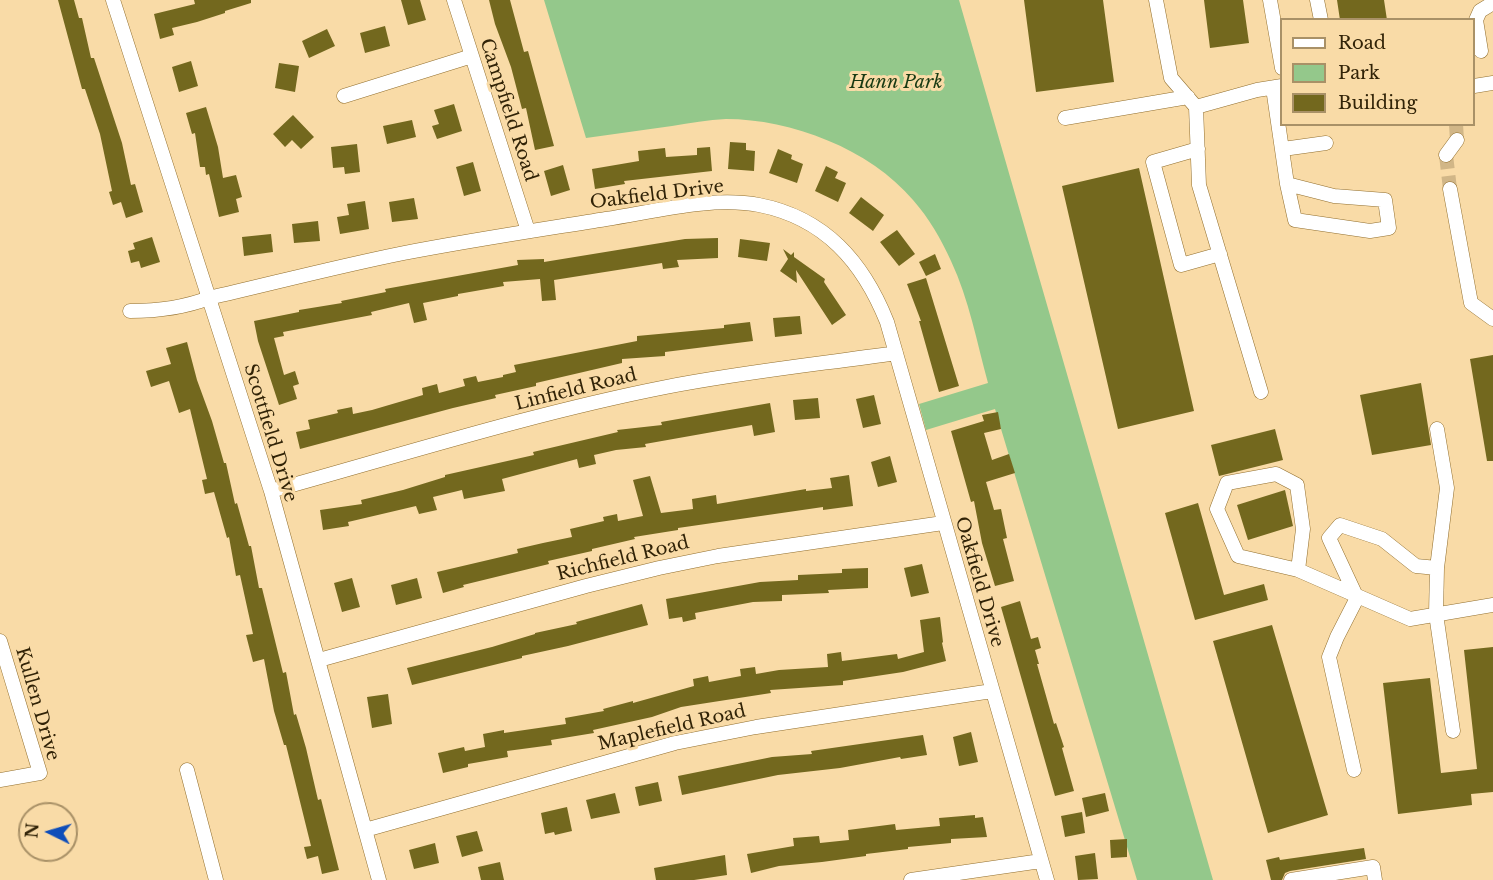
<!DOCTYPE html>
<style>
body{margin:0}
#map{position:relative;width:1493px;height:880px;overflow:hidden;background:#f9dba7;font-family:"Libre Baskerville",serif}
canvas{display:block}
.legend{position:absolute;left:1280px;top:18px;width:195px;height:108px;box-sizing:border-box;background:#f9dba7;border:2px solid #a99167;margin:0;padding:8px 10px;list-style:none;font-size:18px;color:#312307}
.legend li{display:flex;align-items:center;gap:12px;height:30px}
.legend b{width:30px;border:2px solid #a99167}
.north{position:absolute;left:18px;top:802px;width:60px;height:60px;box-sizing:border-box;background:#f9dba7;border:2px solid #a99167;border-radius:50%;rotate:275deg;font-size:16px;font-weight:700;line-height:24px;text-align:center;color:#312307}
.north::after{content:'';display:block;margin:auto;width:21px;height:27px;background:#0e4db9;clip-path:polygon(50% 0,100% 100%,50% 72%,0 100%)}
</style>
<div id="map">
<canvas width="1493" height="880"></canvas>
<ul class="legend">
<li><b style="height:8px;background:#fff"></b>Road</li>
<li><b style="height:16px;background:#94c88b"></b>Park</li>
<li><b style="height:16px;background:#73681e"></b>Building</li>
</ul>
<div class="north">N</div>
</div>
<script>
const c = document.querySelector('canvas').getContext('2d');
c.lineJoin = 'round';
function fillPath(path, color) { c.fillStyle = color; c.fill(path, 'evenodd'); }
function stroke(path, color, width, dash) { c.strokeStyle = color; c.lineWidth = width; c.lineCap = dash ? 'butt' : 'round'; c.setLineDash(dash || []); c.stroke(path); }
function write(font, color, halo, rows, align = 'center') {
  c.font = font + ' "Libre Baskerville",serif'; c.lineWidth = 6; c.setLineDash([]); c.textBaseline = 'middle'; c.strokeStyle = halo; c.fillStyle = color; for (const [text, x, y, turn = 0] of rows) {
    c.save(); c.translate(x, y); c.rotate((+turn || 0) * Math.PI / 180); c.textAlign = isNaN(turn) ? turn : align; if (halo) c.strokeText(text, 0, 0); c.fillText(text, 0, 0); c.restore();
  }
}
fillPath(new Path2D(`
 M544 0H959L1213 880H1137L995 409 926 430 919 404 988 383C977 343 969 299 951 261 941 239 929 218 913 200 870 149 791 119 726 119 708 120 690 123 672 126 643 130 615 134 586 138Z`), '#94c88b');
fillPath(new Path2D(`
 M58 0H74L79 18H82L91 58H94L122 143 131 185 135 184 143 212 126 218 121 202 113 205 109 192 112 191 100 134 85 89H82Z
 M194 0H251V3L225 11V13L197 22 172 28 174 35 160 39 154 14 195 4Z
 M401 0H420L426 20 408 25Z
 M489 0H510L524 52 528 51 554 146 535 150 526 108 522 109 511 67 495 24Z
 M1024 0H1103L1114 82 1036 92Z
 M1204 0H1243L1249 43 1210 48Z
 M1337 0H1384L1387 20H1340Z
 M385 26 390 46 365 53 360 33Z
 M327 29 335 46 309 58 302 41Z
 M191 61 198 86 179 92 172 67Z
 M279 63 299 66 295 92 275 88Z
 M454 104 462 131 437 139 432 126 439 124 434 110Z
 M206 107 218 147 223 178 236 175 242 197 236 199 239 212 219 217 209 174 206 175 205 167H200L195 133 192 134 186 113Z
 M293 115 314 137 301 149 292 140 285 147 273 134Z
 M412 120 416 137 387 144 383 126Z
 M730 142 746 143V150L755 151 754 171 728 169Z
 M357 144 360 172 345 174 344 167 333 168 331 147Z
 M710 147 712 171 624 181 625 184 595 189 592 169 639 161 638 151 665 148 666 157 697 155V148Z
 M778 149 792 155 791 159 803 164 797 183 769 173Z
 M473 162 481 191 464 196 456 167Z
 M563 165 570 190 551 196 544 171Z
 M826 166 838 172 835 178 846 183 838 202 815 191Z
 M1139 168 1194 411 1118 429 1062 186Z
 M861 197 884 215 873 231 849 213Z
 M414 198 418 219 392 222 389 202Z
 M365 201 369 229 340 234 337 217 349 215 347 204Z
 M318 221 320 241 294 243 292 224Z
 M897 230 915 254 899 266 880 242Z
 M271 234 273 252 244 256 242 237Z
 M152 237 160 262 141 268 139 261 131 263 128 251 135 249 133 243Z
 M718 238V258L677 260 679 267 663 269 662 263 554 280 556 300 542 301 540 279 503 282 504 286 458 294V296L423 303 427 320 414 323 409 303 371 312 372 315 283 332 284 336 274 338 284 375 295 371 299 384 293 386 297 399 279 405 258 341 254 321 299 312V310L342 303 341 301 386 292 385 289 518 265 517 260 544 259V262L685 239Z
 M740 239 770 243 767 261 738 257Z
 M783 249 791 255 794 252V257L825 279 824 282 846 315 832 325 796 270 797 283 780 271 788 259Z
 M935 254 941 269 926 276 919 262Z
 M926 278 959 386 939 392 919 321H921L907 284Z
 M800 316 802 334 775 337 773 318Z
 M750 322 753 341 665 352V356L622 359V363L536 383V386L495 395 496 398 453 408 300 449 296 432 310 429 308 420 338 413 337 410 352 407 353 414 372 410 423 395 422 388 437 384 439 393 465 386 463 379 476 376 478 382 503 377V375L516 372 514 365 637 341V336L724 328V325Z
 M187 342 197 380 212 421 224 463H226L235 504 237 503 249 546H251L259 588H262L283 673 286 672 294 715 296 714 306 748 318 800 321 799 339 870 322 874 318 856 307 859 304 847 311 846 286 745H284L274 711 264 659 253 662 246 635 253 634 240 575 236 576 229 537 227 538 214 492 205 494 202 480 207 479 190 409 179 413 169 381 151 387 146 371 171 364 166 348Z
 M1493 355V461H1487L1470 359Z
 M1421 383 1431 445 1372 455 1360 395Z
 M874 395 881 424 863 428 856 399Z
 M818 398 820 418 795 420 793 400Z
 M770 403 775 432 754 436 752 425 645 444 646 447 616 450 594 455 596 464 579 468 577 459 502 479 505 491 464 499 462 490 433 497 437 510 419 514 416 506 348 522 349 526 323 530 320 510 362 504 361 500 403 490 445 477V475L534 455 533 452 618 432 617 430 662 425 661 422Z
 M998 412 1001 429 984 433 992 460 1009 454 1015 473 986 482 994 510 1001 509 1007 538 1003 539 1014 581 995 586 982 543 974 501 971 502 951 431 984 421 982 415Z
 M1275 429 1283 460 1219 476 1211 445Z
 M890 456 897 482 878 487 871 462Z
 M849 475 853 506 823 510V507L678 528V530L634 537 635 539 592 549V551L548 561 549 564 463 585 464 587 443 593 437 572 518 553 517 549 543 543 572 537 570 529 604 521 603 517 617 514 618 521 643 516 633 480 650 476 661 513 693 509 692 499 716 495 717 504 806 489V491L832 488 830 478Z
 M1285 490 1293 526 1248 540 1237 505Z
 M1198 503 1224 595 1264 584 1268 600 1195 620 1165 513Z
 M922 564 929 593 911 597 904 568Z
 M868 568V588L828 590 829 593 782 595V601L753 602 695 613 696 619 683 622 682 617 669 619 666 599 760 582 798 580V575L842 573V569Z
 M352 578 360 607 342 612 334 583Z
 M417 578 422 598 396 605 391 585Z
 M1020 601 1031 639 1038 637 1041 648 1035 650 1039 664H1037L1054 724 1056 723 1064 747 1062 748 1074 791 1055 796 1001 607Z
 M642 604 648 625 568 646 522 656V658L412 685 407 668 492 647 535 634V633L577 624 576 622Z
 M940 617 943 642 942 643 946 661 903 672 843 681V685L770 690 771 693 681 707 652 717 593 730 594 733 551 740 552 745 507 751 508 757 468 764V767L443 773 438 753 464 747 465 751 485 747 483 734 504 730V733L566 724 565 718 604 711 603 709 633 701V703L694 686 693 679 708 676 709 682 741 676 740 669 755 667 756 674 779 670 828 667 827 654 841 652 842 661 897 654 898 659 924 652 920 620Z
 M1272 625 1328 815 1268 833 1213 641Z
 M1493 647V792L1471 794 1472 805 1398 814 1383 683 1430 678 1441 773 1477 769 1464 650Z
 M388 694 392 724 372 728 367 697Z
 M971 732 978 762 959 766 953 737Z
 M923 735 927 755 901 759 900 757 840 768 778 775 682 795 678 776 772 757 812 754 811 751Z
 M658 782 662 801 639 806 635 787Z
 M615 793 620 813 591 819 586 800Z
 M1105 793 1109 811 1086 817 1082 798Z
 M567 807 572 831 555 835 554 832 545 834 541 813Z
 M1082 812 1085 833 1065 837 1061 816Z
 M975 815V818L983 817 987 837 951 839V843L908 847V849L866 854V856L822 862 779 866 751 873 747 854 794 846 793 838 819 836 820 843 849 840 848 830 895 824 896 830 940 826 939 818Z
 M477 831 483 851 462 857 456 836Z
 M1127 839V857L1111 858 1110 840Z
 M435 843 439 863 414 869 409 850Z
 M1364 848 1366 859 1290 871 1285 873 1282 880H1271L1266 860 1279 857 1280 860Z
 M1095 853 1098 879 1078 880 1075 856Z
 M725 855 727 875 694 880H656L654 868Z
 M500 862 504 880H481L478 867Z`), '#73681e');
stroke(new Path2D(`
 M1456 124 1457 140
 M1446 155 1450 189`), '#d1b687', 14, [14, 7]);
const minor = new Path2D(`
 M113 0 271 491 379 880
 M454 0 528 231
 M1156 0 1171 78 1196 107 1199 185 1261 392
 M1270 0 1282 68
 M1317 0 1321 20
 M1481 51 1476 20 1480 11 1493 3
 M1474 86 1493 83
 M1273 88 1287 184 1295 220 1370 231 1389 228 1385 200 1334 196 1287 184
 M344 96 472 56
 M1196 107 1257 90 1282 86
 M1065 118 1188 97
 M1198 149 1153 162 1181 265 1220 254
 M1283 149 1326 143
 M1446 155 1457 140
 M1450 189 1471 303 1493 319
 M130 311C158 311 183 308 209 298 274 283 339 266 404 253 471 240 538 230 606 219 653 212 711 196 759 205 825 218 863 262 887 322L1047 880
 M1437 429 1447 488 1437 568 1436 614 1453 731
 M271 491C401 455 534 413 666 387 742 372 820 364 896 353
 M1298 570 1238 556 1217 509 1227 483 1276 474 1297 485 1303 529 1298 570 1410 619 1493 605
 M1357 598 1329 538 1340 525 1382 539 1416 566 1437 568
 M0 641 40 773 0 780
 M319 660 586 586 659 568 718 556 943 523
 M187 770 216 880
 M1354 770 1329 657 1337 637 1357 598
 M365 830 675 743 756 727 992 691
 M911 880 1041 861
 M1291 880 1373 867 1375 880`);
stroke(minor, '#926f2e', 15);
stroke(minor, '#fff', 14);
write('italic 18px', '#193a13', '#f9dba7', [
 ["Hann Park",896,83]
]);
write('18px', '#312307', '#f9dba7', [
 ["Campfield Road",508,110,72],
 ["Oakfield Drive",657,195,-7],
 ["Linfield Road",576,390,-14],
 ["Scottfield Drive",270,433,73],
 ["Richfield Road",623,559,-14],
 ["Oakfield Drive",979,582,74],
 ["Kullen Drive",37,704,74],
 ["Maplefield Road",672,728,-13]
]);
</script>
